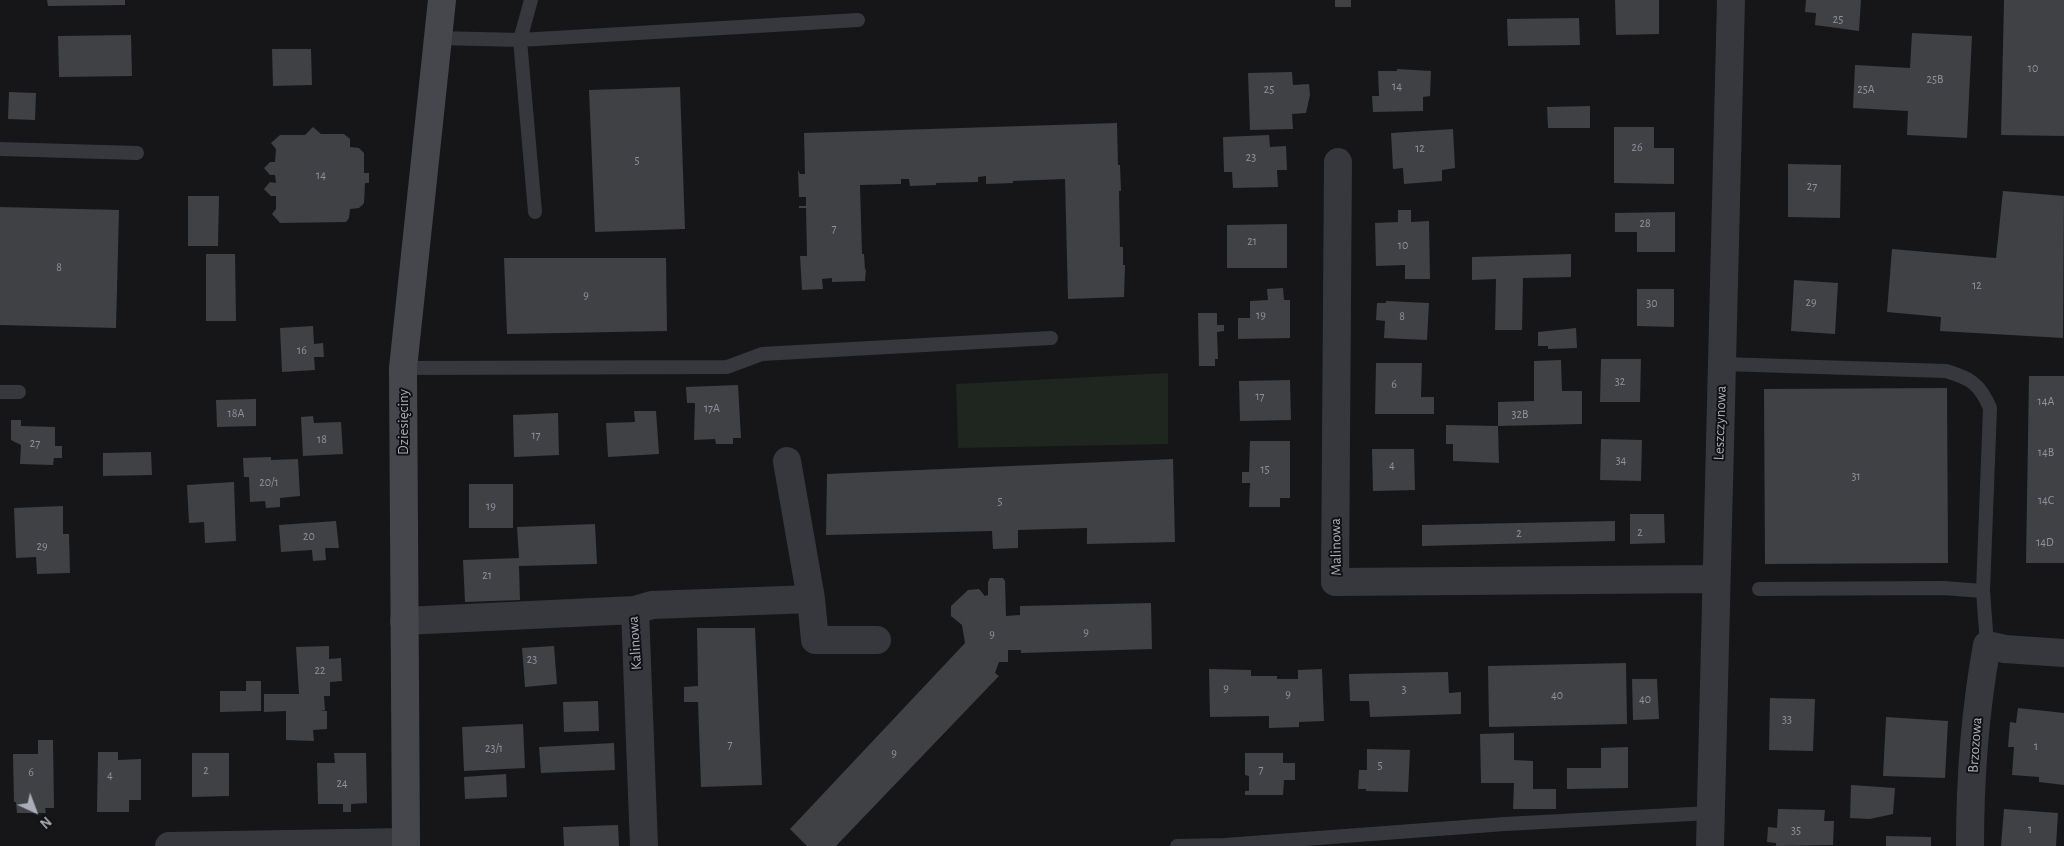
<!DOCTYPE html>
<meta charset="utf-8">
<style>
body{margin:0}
#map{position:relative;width:2064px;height:846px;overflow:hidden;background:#161618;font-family:"Alegreya Sans",sans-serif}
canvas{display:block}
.north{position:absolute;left:10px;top:786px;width:50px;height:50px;-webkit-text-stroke:4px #111113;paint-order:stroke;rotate:137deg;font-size:14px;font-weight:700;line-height:20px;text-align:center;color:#a8adb8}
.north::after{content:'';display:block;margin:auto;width:18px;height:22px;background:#a8adb8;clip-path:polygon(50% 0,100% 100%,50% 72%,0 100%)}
</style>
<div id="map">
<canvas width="2064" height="846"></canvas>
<div class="north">N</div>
</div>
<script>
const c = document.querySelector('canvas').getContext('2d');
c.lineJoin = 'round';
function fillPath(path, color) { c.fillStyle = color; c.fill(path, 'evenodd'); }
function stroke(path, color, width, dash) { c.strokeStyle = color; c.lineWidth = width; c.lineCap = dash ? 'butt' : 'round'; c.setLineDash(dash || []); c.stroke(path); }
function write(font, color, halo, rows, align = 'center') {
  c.font = font + ' "Alegreya Sans",sans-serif'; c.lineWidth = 4; c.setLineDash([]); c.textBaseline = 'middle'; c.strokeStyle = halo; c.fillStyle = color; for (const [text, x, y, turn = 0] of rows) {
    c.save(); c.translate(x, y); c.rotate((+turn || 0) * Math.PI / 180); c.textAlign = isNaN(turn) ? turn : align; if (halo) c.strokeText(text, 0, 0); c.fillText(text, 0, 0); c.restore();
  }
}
fillPath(new Path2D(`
 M1168 373V444L958 448 956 384Z`), '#1e261f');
fillPath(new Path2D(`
 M47 0H125V5L48 6Z
 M1335 0H1351V7H1335Z
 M1615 0H1659V34L1616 35Z
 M1806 0H1861L1859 31 1815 25 1816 13 1805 12Z
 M2004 0H2064V136L2001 135Z
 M1579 18 1580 45 1508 46 1507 19Z
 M1912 33 1972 36 1967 138 1907 135 1908 111 1853 108 1855 65 1910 68Z
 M131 35 132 76 59 77 58 36Z
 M272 49H311L312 85 273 86Z
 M1397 69 1431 71 1430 96 1423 97V111L1373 112 1372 96H1379L1378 71H1397Z
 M1292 72 1293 85 1309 84 1310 95 1306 113 1292 114 1293 129 1250 130 1248 73Z
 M680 87 685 229 595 232 589 90Z
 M9 92 36 93 35 120 8 119Z
 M1590 106V128H1548L1547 107Z
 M1117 123 1118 165H1120L1121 191H1119L1120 247H1123V265H1125L1124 297 1068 299 1065 179 1013 181V183L986 184V176L978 177V182L936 183V185L910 186 909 179H901V184L860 185 862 254H864L865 270 866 269 865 281 832 282V278L822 279 823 289 802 290 800 256H807L806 208H799V206H806V197H799L798 170 800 174H805L804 133Z
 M313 127 321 134H344L350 139V147L359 148 364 153V173H369V183H365L364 203 359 208 350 209 349 218 346 222 280 223 272 214 276 209V196H271L264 189 270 182 276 183 275 175H270L264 168 270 162H275L276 149 271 143 280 135H305Z
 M1614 127H1654V148H1674V184L1614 183Z
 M1453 129 1455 168 1442 170V181L1404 184 1403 168 1393 169 1391 133Z
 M1269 135 1270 147 1286 146 1287 170H1277L1278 187 1233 188 1232 172H1224L1223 137Z
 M1788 164 1841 165 1840 218 1788 217Z
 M2003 191 2064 196 2063 338 1940 331 1941 317 1887 312 1892 249 1996 258Z
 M188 196H219L218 246H188Z
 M0 207 119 210 116 328 0 325Z
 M1398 210H1411V222L1429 221 1430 279H1405V265L1376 266 1375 223 1398 222Z
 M1675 212V252H1637V232H1615V213Z
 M1287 224V268H1227V225Z
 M206 254H235L236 321H206Z
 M1571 254V277L1523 278 1522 330H1495L1496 279 1472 280V257Z
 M504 258H666L667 331 507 334Z
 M1794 280 1838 283 1835 334 1791 331Z
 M1283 288 1284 300H1290V338L1238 339V318H1250V301L1268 300 1267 289Z
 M1637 289H1674V327L1637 326Z
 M1386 301 1429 303 1427 340 1384 338 1385 321 1376 320 1377 303H1386Z
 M1198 313H1217V325H1224V331L1217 332 1218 359H1215V366H1199Z
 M313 326 314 344 323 343 324 357H314L315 370 282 372 280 328Z
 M1576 328 1577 348 1548 349V346H1538V332Z
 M1601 359H1641L1640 402H1600Z
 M1561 360 1562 391H1582V424L1498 426V402L1534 401V361Z
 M1376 363H1422L1421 397H1434V414H1375Z
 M2029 376H2064V563H2026Z
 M1290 380 1291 420 1240 421 1239 381Z
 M738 385 741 438H733V444H716L715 439 694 440 695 403H687L686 387Z
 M1947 388 1948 563 1765 564 1764 389Z
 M256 399V426L217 427 216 400Z
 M634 411H656L659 454 608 457 606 423 635 422Z
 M558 413 559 455 514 457 513 415Z
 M313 416 314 423 341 422 343 454 303 456 301 417Z
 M11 420H21V426L55 427V446H62V458H54L53 465 20 464 21 445 11 440Z
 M1446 425 1498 426 1499 463 1453 461V444H1446Z
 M1601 439 1642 440 1641 481 1600 480Z
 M1250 441H1290V498H1280V507H1249L1250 483H1242V472H1249Z
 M1372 449H1414L1415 490 1373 491Z
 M151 452 152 475 103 476V453Z
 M271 457V460L298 459 300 496 280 498V507L266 508 265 501 250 502 249 477H244L243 458Z
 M1173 459 1175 542 1087 544V528L1018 530V548L993 549 992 531 826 535 827 474Z
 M234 482 236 541 205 543 204 522 189 523 187 485Z
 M469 484H513V528H469Z
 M63 506V534H69L70 573 37 574 36 557 16 558 14 508Z
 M1630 514H1664L1665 543 1630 544Z
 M336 521 339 548H325L326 560 313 561 312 550 281 552 279 525Z
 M1615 521V541L1422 546V525Z
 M595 524 597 564 519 566 520 600 465 602 463 560 519 558 517 527Z
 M990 578H1003L1005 581 1006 616 1020 615V606L1151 603 1152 649 1021 653V650H1008V662H999L995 673 999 676 836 846H807L790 829 965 643 962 625 951 616V606L968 590 979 589 985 596 988 595V582Z
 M697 628H755L762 785 701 787 698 702H684V687L698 686Z
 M329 646V659L341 658 342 681 330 682V696H324L325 710H320L327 711V729L313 730 314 741 286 740V711L264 712V694H299L296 647Z
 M554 646 557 684 525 687 522 648Z
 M1626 663 1627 724 1489 727 1488 666Z
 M1209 669 1251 670V676H1277V679H1298V670L1322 669 1324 721 1299 722V727L1269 728V716L1210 717Z
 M1448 672 1449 693 1461 692V714L1370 717 1369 701H1350L1349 674Z
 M1632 679H1657L1659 719 1633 720Z
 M246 681H261V711L220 712V691H246Z
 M1770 698 1815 699 1813 751 1769 750Z
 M598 701 599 731 564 732 563 702Z
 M2018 708 2064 713V785L2039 782V777L2012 775 2014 747H2008L2010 722 2016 723Z
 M1886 717 1948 721 1945 778 1883 776Z
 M523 724 525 768 464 771 462 727Z
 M1514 733V760L1533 761V789H1556V809H1513L1514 783H1481L1480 734Z
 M38 740H53L54 808H45L46 813H17L16 802H14L13 754H38Z
 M614 743 615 770 541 773 539 747Z
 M1628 747V788L1567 789V768H1601V748Z
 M1367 749 1410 750 1408 792 1366 791V789H1358L1359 770H1367Z
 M98 752H118V760L141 759V800H129V812H97Z
 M192 753H229V796L192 797Z
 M334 753H366L367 803 351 804V812H343V804H318L317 763H335Z
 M1245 753H1283V763H1295V780H1284L1283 795H1245V791H1249V776L1245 775Z
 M506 774 507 797 465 799 464 777Z
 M1851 785 1895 788 1893 814 1870 819 1850 818Z
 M1778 809 1825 810 1824 821H1834L1833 845 1776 846V843L1767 842 1768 827 1777 828Z
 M2004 809 2058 813 2056 846H2001Z
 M618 825 619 846H564L563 827Z
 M1886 836 1931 837V846H1886Z`), '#404145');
stroke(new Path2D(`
 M531 0 520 40 535 212
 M438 38 520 40 858 20
 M0 149 137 153
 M1722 364 1946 371C1970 378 1980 384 1990 408L1983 591 1987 645
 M403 368 727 367 762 354 1051 338
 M0 392H19
 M1759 589 1943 588 1983 591
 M1177 846 1225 845 1505 824 1710 813`), '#37383d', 14);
stroke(new Path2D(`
 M1338 162 1335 582 1716 579
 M811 599 815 640H877
 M635 610 652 605 811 599 787 461
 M404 621 635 610 644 846
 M169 846 406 842
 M1710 846 1731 0
 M1970 846C1970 779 1975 711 1987 645L2005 649 2064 653`), '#37383d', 28);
stroke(new Path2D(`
 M406 846 403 368 442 0`), '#45474d', 28);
write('12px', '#8e929b', null, [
 ["25",1838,19],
 ["10",2033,68],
 ["25B",1935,79],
 ["14",1397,86],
 ["25",1269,89],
 ["25A",1866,89],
 ["26",1637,147],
 ["12",1420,148],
 ["23",1251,157],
 ["5",637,160],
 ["14",321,175],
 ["27",1812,186],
 ["28",1645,223],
 ["7",834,228],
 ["21",1252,241],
 ["10",1403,245],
 ["8",59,267],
 ["12",1977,285],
 ["9",586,295],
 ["29",1811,302],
 ["30",1652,303],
 ["19",1261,315],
 ["8",1402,316],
 ["16",302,350],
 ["32",1620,381],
 ["6",1394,384],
 ["17",1260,396],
 ["14A",2046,401],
 ["17A",712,408],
 ["18A",236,413],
 ["32B",1520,414],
 ["17",536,435],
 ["18",322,439],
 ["27",35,443],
 ["14B",2046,452],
 ["34",1621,460],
 ["4",1392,465],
 ["15",1265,469],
 ["31",1856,476],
 ["20/1",269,482],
 ["14C",2046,500],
 ["5",1000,501],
 ["19",491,506],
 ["2",1640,532],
 ["2",1519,533],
 ["20",309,536],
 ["14D",2045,542],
 ["29",42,546],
 ["21",487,575],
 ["9",1086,632],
 ["9",992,634],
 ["23",532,659],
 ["22",320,670],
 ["9",1226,688],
 ["3",1404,689],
 ["9",1288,694],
 ["40",1557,695],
 ["40",1645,699],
 ["33",1787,719],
 ["7",730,744],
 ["1",2036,746],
 ["23/1",494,748],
 ["9",894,753],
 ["5",1380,765],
 ["7",1261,769],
 ["2",206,770],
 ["6",31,772],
 ["4",110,775],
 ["24",342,783],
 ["1",2030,829],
 ["35",1796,830]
]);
write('15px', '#a8adb8', '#111113', [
 ["Dziesięciny",403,422,-90],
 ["Leszczynowa",1720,423,-88],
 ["Malinowa",1336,547,-91],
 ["Kalinowa",635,643,-94],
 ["Brzozowa",1975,745,-86]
]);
</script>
